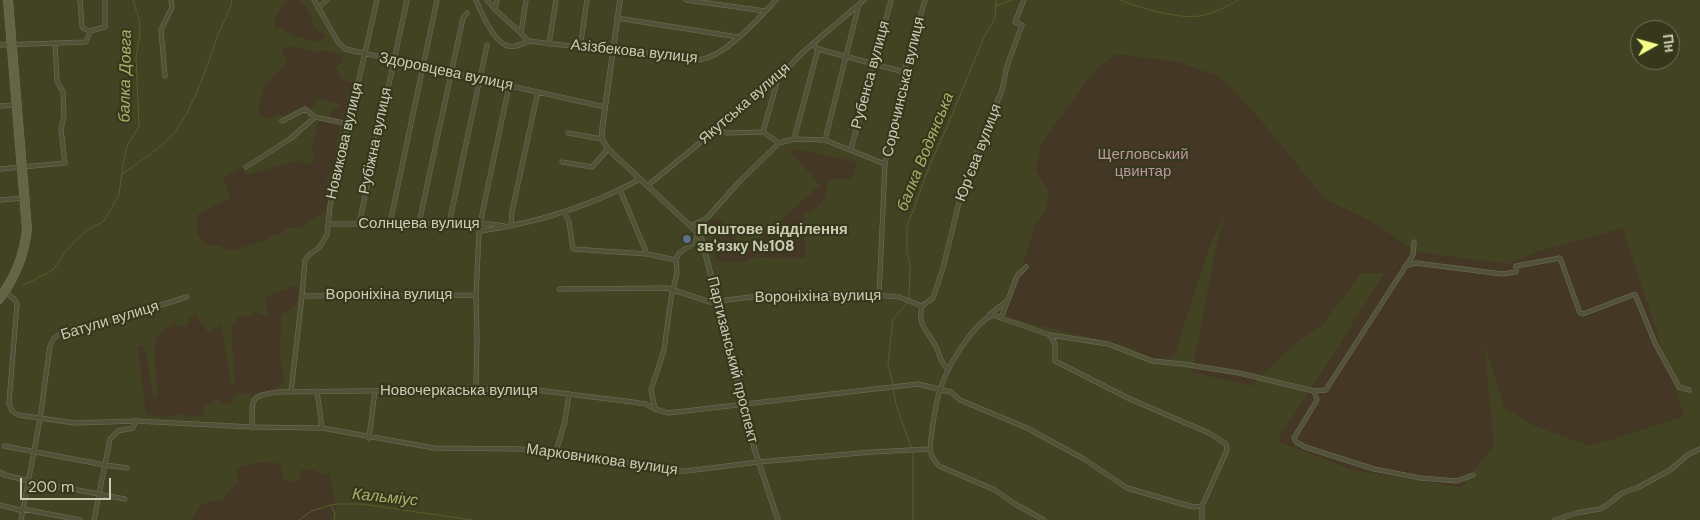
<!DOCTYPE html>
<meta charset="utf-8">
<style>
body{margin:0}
#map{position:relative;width:1700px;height:520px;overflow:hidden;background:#424323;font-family:"DM Sans",sans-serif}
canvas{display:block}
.north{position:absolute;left:1630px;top:20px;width:50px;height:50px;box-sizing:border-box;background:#36381c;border:1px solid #727359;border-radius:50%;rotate:83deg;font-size:14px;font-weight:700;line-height:20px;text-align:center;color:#cbccb4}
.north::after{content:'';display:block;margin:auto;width:18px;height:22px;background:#f6ff87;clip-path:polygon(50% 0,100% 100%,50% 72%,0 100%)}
.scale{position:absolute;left:20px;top:478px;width:91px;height:22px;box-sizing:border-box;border:2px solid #cbccb4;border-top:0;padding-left:6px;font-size:15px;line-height:18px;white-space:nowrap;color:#cbccb4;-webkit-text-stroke:4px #36381c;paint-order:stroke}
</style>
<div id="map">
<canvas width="1700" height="520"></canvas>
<div class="north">Пн</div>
<div class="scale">200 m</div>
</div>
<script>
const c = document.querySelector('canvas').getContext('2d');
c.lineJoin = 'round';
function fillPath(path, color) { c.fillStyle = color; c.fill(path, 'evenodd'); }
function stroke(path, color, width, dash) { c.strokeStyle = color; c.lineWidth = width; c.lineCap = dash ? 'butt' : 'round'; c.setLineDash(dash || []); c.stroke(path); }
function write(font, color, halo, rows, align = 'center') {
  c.font = font + ' "DM Sans",sans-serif'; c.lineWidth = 4.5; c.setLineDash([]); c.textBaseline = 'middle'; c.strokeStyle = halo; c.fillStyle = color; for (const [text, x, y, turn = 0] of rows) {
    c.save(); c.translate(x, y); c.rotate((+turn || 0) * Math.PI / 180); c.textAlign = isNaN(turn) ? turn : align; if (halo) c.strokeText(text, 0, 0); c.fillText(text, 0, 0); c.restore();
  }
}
fillPath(new Path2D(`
 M290 0H299C302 3 305 7 308 10 313 20 313 31 325 34L326 37 320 43 306 39 302 37H297L279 28 275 30C274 14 278 10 290 0Z
 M287 46 317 52 327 51 343 55 341 63 335 68 338 72 340 78 352 84 353 89 348 94 345 117 341 123 331 171 326 183 329 190 325 211 300 228H286L280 235H273L266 240 232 251 216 245 204 244 197 234 198 214 231 198 223 178 243 167 247 175 300 160 307 165 315 160 312 146 320 118 328 119 332 112 340 105 318 98 309 112 286 118 279 114 266 119 258 114C261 95 265 78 283 69L287 58 283 54 282 50Z
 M1116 54 1179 62 1220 77 1254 112 1325 199 1371 221 1417 252 1508 264 1536 252 1623 228 1684 416 1591 446 1537 427 1505 409 1484 342 1494 445 1461 487 1356 471 1277 441 1385 273H1361L1322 326 1299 340 1251 386 1192 372 1216 248 1225 212 1209 248 1174 356C1159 362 1147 357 1134 348L1004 317 1016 288 1035 225 1047 207 1049 193 1036 170 1040 146 1086 82 1098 68Z
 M794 149 857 162 853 179H827L826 197 812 212 804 213 805 258 756 257 744 262H719L715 255 714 237 704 227 706 221 719 219 743 247 753 246 820 185 790 151Z
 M293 286 299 287 296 305 281 315 280 354 284 381 274 390 252 397 248 393 234 396 232 401 225 404 216 399 211 403 204 406 203 416 186 417 181 412C169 419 159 417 146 414L138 348 143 345C149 362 151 380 153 398L158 396 154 350 158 335 175 323 179 326 187 327 189 318 196 315 208 333 221 325 231 385 235 382 231 325 242 315 248 317 256 312 266 316 268 311 264 299C271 293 284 291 293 286Z
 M267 462 280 464 283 479 291 482 302 478 300 471C309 468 317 470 324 476L330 473 336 508 331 520H192L200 506 210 501H222L227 493 239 482 236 469 251 464Z`), '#443725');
stroke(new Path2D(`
 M1120 0C1139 8 1178 19 1199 16 1213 14 1227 6 1239 0
 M995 6 1013 0
 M122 174C139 163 157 150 171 136 191 116 209 60 219 32 224 21 230 12 232 0
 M24 285 53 270 66 251 75 241 89 229 104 221 119 195 123 165 127 146 139 126 136 57 140 33 139 19 133 0
 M909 298 910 267 907 251V227L929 167 947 127 984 37 995 18 996 0
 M893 385 888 364 893 319 908 302
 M893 388 896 404 913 453V520
 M331 505 335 514 334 520
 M299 520 312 511 331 505 338 504H362L472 520`), '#5a5c29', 1);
const minor = new Path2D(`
 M314 0 338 42 345 49 605 107
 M476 0C481 12 494 43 508 46 515 48 522 44 528 41
 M487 0C499 16 516 26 528 41L604 50 613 49 697 60C723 59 758 19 776 0
 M686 0 765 11
 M318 8 327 0
 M495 10 497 0
 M617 18 738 37
 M90 31 105 27V0
 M521 33 526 0
 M549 44 556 0
 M812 44 818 49 904 72
 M0 45 86 42 90 31 84 29 82 26 80 0
 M580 48 587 0
 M165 76 161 30 172 7 171 0
 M0 106 14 105
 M282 121 305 109 315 117 349 124
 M718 130 727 133 763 132 779 143
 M763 132 777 82
 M568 133 602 139
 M794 139 818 49
 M825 140 859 4
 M851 149 891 0
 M562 162 592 167 608 149
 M246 167 290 139 315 117
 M0 169 65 163 61 129 64 116 63 92 57 81 55 43
 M647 186 777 80 802 53 864 0
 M620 190 647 254
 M0 200 23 198
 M564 212 569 222 573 249 647 254 676 260
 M390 223 437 0
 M419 223 463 18 467 13
 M329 224H490L504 226
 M359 224 407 0
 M449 224 487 45
 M480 224 509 86
 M511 225 512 211 538 92
 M690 226 706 219 739 182 779 143 794 139 825 140 885 164
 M1405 266 1416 263 1502 274 1516 272V266L1560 258 1580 313 1583 314 1635 294 1655 343 1679 387 1689 390
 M559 289 667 288 710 302 768 295 851 293 899 297 922 306C917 327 928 330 936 347 940 355 940 362 947 368
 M4 291 15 300 17 304 9 403 12 411 18 415 75 423 136 421 252 427 322 428 434 448 521 449 576 459 629 463 663 471H687L758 462 872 452 930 449 932 457 939 466 995 490 1015 504 1044 520
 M879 295 885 164 904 72 925 0
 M302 296 476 295
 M922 306 933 298 943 268 961 194 978 148 1002 90 1007 66 1022 25 1015 22 1024 0
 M989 315 1007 301
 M1001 318 1050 335 1108 344 1152 361 1183 364 1239 373 1314 391 1317 400 1294 438 1296 442 1305 447 1374 469 1420 478 1457 481 1473 475
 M1050 335 1055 344V361L1130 399 1209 433 1226 444 1227 450 1202 506V520
 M476 388 477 337 476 295 479 233 481 231C536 223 591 206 640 179
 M317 391 322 428
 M1314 391 1326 390 1329 385 1413 255 1414 242
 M291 392 302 296 305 260 310 254 319 248 327 235 330 206 377 0
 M655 409 651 390 664 350 671 298 677 273 676 260 679 253 695 242 698 233
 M252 427C253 400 247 396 277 392L528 389 625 401 646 404 655 409 668 413 918 384 951 392 960 400 1027 428 1084 459 1127 488 1193 507 1202 506
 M369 438 375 391
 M4 446 105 465 127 468
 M930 449C934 404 940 374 968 338 975 329 983 319 993 315L1001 318 1017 276 1026 267
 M555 455 565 421 569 394
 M0 472 5 475 29 481 125 499
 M0 505 23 511
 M23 509 80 520
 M21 520 40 419 50 346 54 338 63 332 119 318 187 297
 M94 520 110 439 118 431 133 428 136 421
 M1555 520 1576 513 1600 509 1607 505 1622 493 1639 487 1670 470 1689 454 1700 449`);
const tertiary = new Path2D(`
 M620 0 602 130V139L608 149 698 233 702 240 755 451 778 520`);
const secondary = new Path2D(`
 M0 294C15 275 22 253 25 230L6 0
 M0 301C17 279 26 257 29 229L10 0`);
stroke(minor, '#717258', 5);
stroke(tertiary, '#717258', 5.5);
stroke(secondary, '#717258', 6);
stroke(minor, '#515237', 4);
stroke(tertiary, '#515237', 4.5);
stroke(secondary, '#636645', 5);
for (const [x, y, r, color] of [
 [687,239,5,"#5c6f8a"]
]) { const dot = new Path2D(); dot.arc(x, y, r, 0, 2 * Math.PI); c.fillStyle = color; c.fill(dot); stroke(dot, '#36381c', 2); }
write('15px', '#cbccb4', '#36381c', [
 ["Азізбекова вулиця",634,52,6],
 ["Здоровцева вулиця",446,72,12],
 ["Рубенса вулиця",871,75,-75],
 ["Сорочинська вулиця",904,87,-77],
 ["Якутська вулиця",745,104,-41],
 ["Новикова вулиця",345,141,-77],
 ["Рубіжна вулиця",376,141,-78],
 ["Юр’єва вулиця",979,153,-69],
 ["Солнцева вулиця",419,224],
 ["Вороніхіна вулиця",389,295],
 ["Вороніхіна вулиця",818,297,-1],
 ["Батули вулиця",110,321,-17],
 ["Партизанський проспект",732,360,76],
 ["Новочеркаська вулиця",459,391],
 ["Марковникова вулиця",602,460,8]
]);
write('15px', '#bc96a2', '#36381c', [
 ["Щегловський",1143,155],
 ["цвинтар",1143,172]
]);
write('bold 15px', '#cbccb4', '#36381c', [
 ["Поштове відділення",697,230],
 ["зв'язку №108",697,247]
], 'left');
write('italic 16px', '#adaf6a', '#36381c', [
 ["балка Довга",126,76,-89],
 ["балка Водянська",926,152,-68],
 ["Кальміус",385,498,6]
]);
</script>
